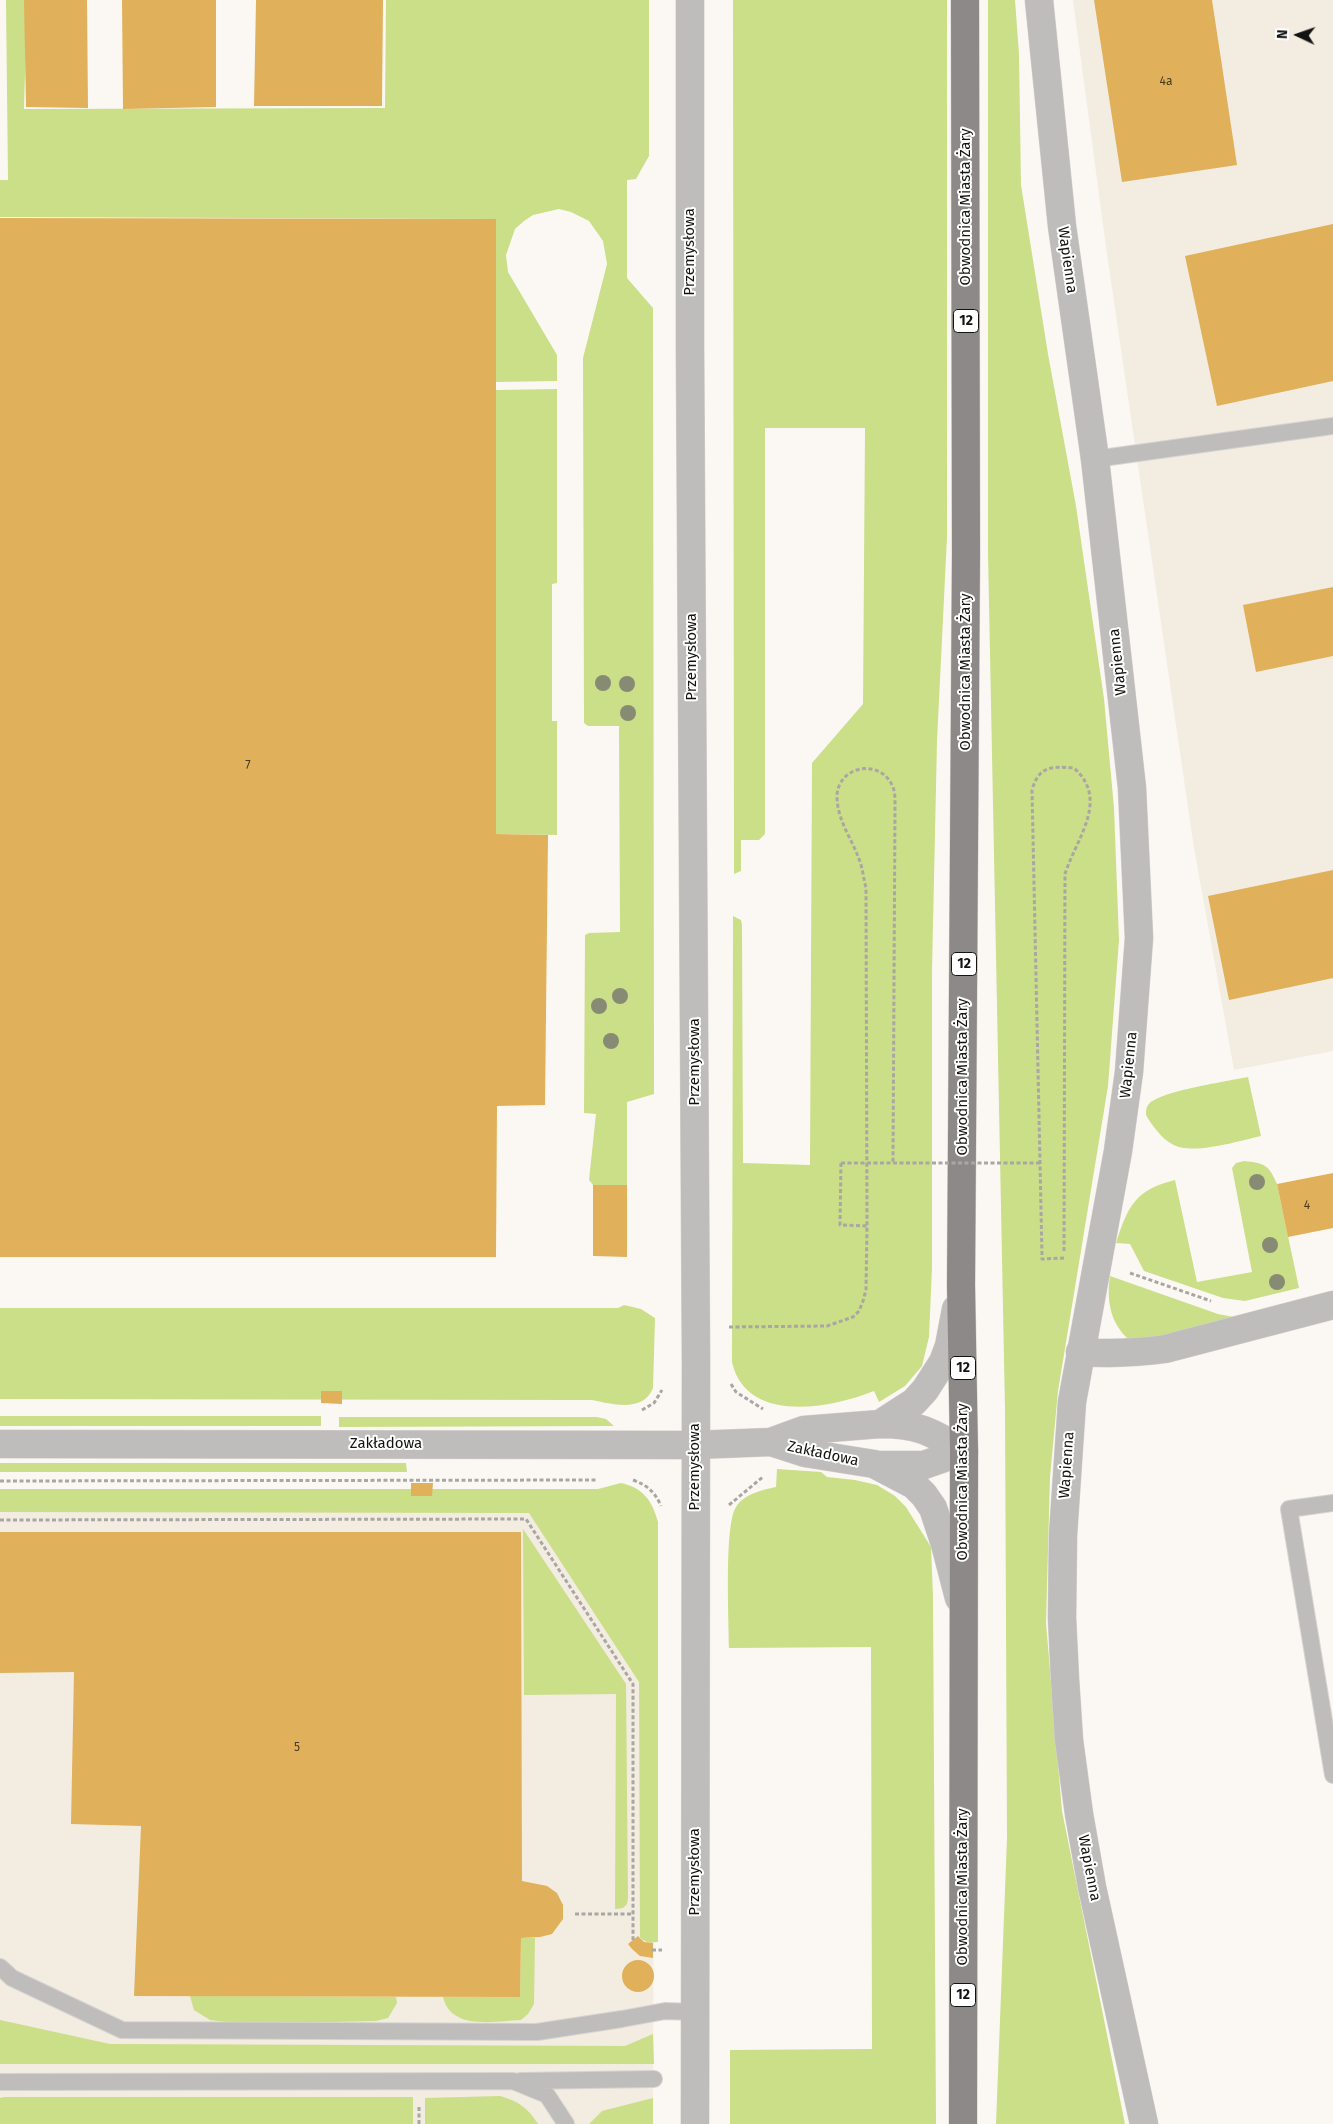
<!DOCTYPE html>
<meta charset="utf-8">
<style>
body{margin:0}
#map{position:relative;width:1333px;height:2124px;overflow:hidden;background:#fbf8f4;font-family:"Fira Sans",sans-serif}
canvas{display:block}
.north{position:absolute;left:1273px;top:10px;width:50px;height:50px;-webkit-text-stroke:4px #fff;paint-order:stroke;rotate:273deg;font-size:14px;font-weight:700;line-height:20px;text-align:center;color:#131311}
.north::after{content:'';display:block;margin:auto;width:18px;height:22px;background:#131311;clip-path:polygon(50% 0,100% 100%,50% 72%,0 100%)}
</style>
<div id="map">
<canvas width="1333" height="2124"></canvas>
<div class="north">N</div>
</div>
<script>
const c = document.querySelector('canvas').getContext('2d');
c.lineJoin = 'round';
function fillPath(path, color) { c.fillStyle = color; c.fill(path, 'evenodd'); }
function stroke(path, color, width, dash) { c.strokeStyle = color; c.lineWidth = width; c.lineCap = dash ? 'butt' : 'round'; c.setLineDash(dash || []); c.stroke(path); }
function write(font, color, halo, rows, align = 'center') {
  c.font = font + ' "Fira Sans",sans-serif'; c.lineWidth = 4; c.setLineDash([]); c.textBaseline = 'middle'; c.strokeStyle = halo; c.fillStyle = color; for (const [text, x, y, turn = 0] of rows) {
    c.save(); c.translate(x, y); c.rotate((+turn || 0) * Math.PI / 180); c.textAlign = isNaN(turn) ? turn : align; if (halo) c.strokeText(text, 0, 0); c.fillText(text, 0, 0); c.restore();
  }
}
fillPath(new Path2D(`
 M1073 0H1333V1051L1234 1070 1194 848 1106 247Z
 M625 1499 654 1782 653 2124H0V1500Z`), '#f2ece1');
fillPath(new Path2D(`
 M6 0H27L24 109 385 108 386 0H649V156L636 179 627 180V278L653 308 654 1094 627 1102V1185H593L589 1180 596 1114 584 1113 585 935 589 933 620 932 619 726H588L584 723 583 358 607 264 603 241 589 221 571 212 559 209 533 215 524 221 515 229 506 255 508 272 557 355V381L496 382V219L0 217V180H8Z
 M733 0H947V537L937 741 932 971V1268L929 1337 922 1366 905 1386 879 1402 874 1391C829 1409 746 1424 732 1362L733 916 741 920 742 925 743 1163 810 1165 812 763 863 704 865 428H765V834L759 840H741V871L734 874Z
 M988 0H1015L1019 54 1021 185 1048 354 1076 506 1104 699 1114 808 1119 940 1108 1086 1058 1391 1050 1477 1046 1623 1062 1811 1125 2124H996L1007 1838 1005 1409 988 553Z
 M557 389V583L552 584V721H557V835L496 834V390Z
 M1248 1077 1261 1136C1239 1141 1191 1156 1172 1144 1162 1139 1151 1124 1146 1115 1146 1111 1146 1107 1149 1104 1160 1091 1229 1081 1248 1077Z
 M1244 1161C1265 1163 1269 1165 1277 1184L1299 1288 1245 1301 1223 1298 1144 1271 1130 1244 1116 1243C1128 1206 1135 1190 1175 1180L1197 1282 1252 1272 1232 1168 1236 1163Z
 M1110 1276 1218 1314 1239 1318V1320L1132 1342C1111 1326 1106 1302 1110 1276Z
 M624 1305 641 1309 655 1318 653 1388C643 1413 612 1404 592 1400L0 1399V1308H618Z
 M0 1416H321V1426H0Z
 M339 1417H597L606 1419 614 1426 339 1427Z
 M0 1463H406L407 1472H0Z
 M777 1469 821 1472 827 1477 855 1480 877 1485 895 1496 906 1507 931 1547 933 1596 936 2124H730V2050L872 2049 871 1647 729 1648C729 1621 724 1525 736 1507 744 1494 762 1490 776 1487Z
 M621 1483C643 1488 652 1500 658 1522V1942C650 1943 645 1943 640 1937L639 1682 529 1513 0 1512V1489H598Z
 M523 1529 626 1684 628 1898 627 1904 623 1908 615 1909 616 1694 524 1695Z
 M521 1938H535L534 2004 528 2014 521 2020C495 2021 451 2031 443 1997H520Z
 M190 1996 396 1997 397 2003 388 2018 376 2021 244 2024 210 2020 194 2010Z
 M0 2020 110 2044 625 2046 653 2034 654 2064H0Z
 M500 2096C518 2101 528 2108 538 2124H425V2098Z
 M413 2097V2124H0V2098L4 2097Z
 M653 2098V2124H589L602 2111Z`), '#cbde88');
fillPath(new Path2D(`
 M24 0H87L88 108 26 107Z
 M122 0H216V107L123 109Z
 M256 0H383L382 106H254Z
 M1094 0H1212L1237 165 1122 182Z
 M0 218 496 219V834L548 835 545 1105 497 1106 496 1257H0Z
 M1333 224V381L1217 406 1185 256Z
 M1333 587V656L1256 672 1243 605Z
 M1333 870V978L1229 1000 1208 896Z
 M1333 1173V1228L1288 1237 1277 1184Z
 M593 1185H627V1257L593 1256Z
 M321 1391H342V1404L321 1403Z
 M411 1483H433L432 1496H411Z
 M0 1532H521L522 1881 547 1886 557 1893 563 1905V1919L552 1934 540 1937 521 1938 520 1997 134 1996 141 1826 71 1824 74 1672 0 1673Z
 M638 1936 644 1942 653 1943V1958L640 1956 632 1949 628 1944Z
 M622 1976a16 16 0 1 1 32 0a16 16 0 1 1-32 0Z`), '#e1b05a');
const lane = new Path2D(`
 M1095 459 1333 426
 M1333 1503 1289 1509 1333 1775
 M0 1967 12 1978 122 2030 537 2032 622 2019 665 2011 695 2012
 M520 2081 654 2079
 M0 2082 513 2081 547 2095 566 2124`);
const street = new Path2D(`
 M690 0V347L696 1363 695 2124
 M1039 0 1062 226 1095 459 1132 788 1139 938 1129 1072 1118 1151 1072 1402 1063 1535 1062 1618 1065 1679 1069 1740 1079 1814 1092 1887 1144 2124
 M1080 1352C1109 1354 1136 1353 1165 1349L1333 1305
 M880 1424C919 1424 931 1432 964 1451
 M771 1442 804 1430 880 1424 914 1402 925 1390 943 1362 949 1346 956 1309
 M0 1444 695 1445 771 1442 805 1453 874 1464 914 1485 924 1495 933 1508 945 1544 959 1598
 M880 1465H924L964 1451`);
const primary = new Path2D(`
 M963 2124 964 1451 961 1285 966 554 965 0`);
stroke(lane, '#d6d3d0', 18);
stroke(street, '#d6d3d0', 29);
stroke(primary, '#d6d3d0', 29);
stroke(new Path2D(`
 M841 1163 840 1225 867 1226
 M1064 1258 1042 1259V1256L1032 790C1039 766 1051 766 1074 768 1110 800 1076 839 1065 874L1064 1251
 M1130 1273 1211 1301
 M729 1327 827 1326 853 1317 859 1311 863 1301 866 1290 867 1226 866 888C864 880 863 872 861 865 854 841 837 822 837 796 838 766 879 758 892 785 895 790 895 798 895 804L893 1163
 M731 1384 736 1392 763 1409
 M642 1410 654 1403 662 1390
 M633 1480C647 1485 655 1492 661 1506
 M0 1481 597 1480
 M729 1505 764 1476
 M0 1520 526 1519 633 1684V1940
 M575 1914H633
 M652 1950H662
 M419 2107V2124`), '#a9a7a4', 3, [4, 2.5]);
stroke(lane, '#bfbcbc', 16);
stroke(street, '#bfbcbc', 28);
stroke(primary, '#8e8989', 28);
stroke(new Path2D(`
 M841 1163H1041`), '#a9a7a4', 3, [4, 2.5]);
c.fillStyle = '#888b73';
for (const [x, y] of [
 [603,683],
 [627,684],
 [628,713],
 [620,996],
 [599,1006],
 [611,1041],
 [1257,1182],
 [1270,1245],
 [1277,1282]
]) { c.beginPath(); c.arc(x, y, 8, 0, 2 * Math.PI); c.fill(); }
write('12px', '#463a23', null, [
 ["4a",1166,82],
 ["7",248,766],
 ["4",1307,1206],
 ["5",297,1748]
]);
for (const [x, y, w] of [
 [966,321,25],
 [964,964,25],
 [963,1368,25],
 [963,1995,25]
]) { const box = new Path2D(); box.roundRect(x - w / 2, y - 11.5, w, 23, 4); c.fillStyle = '#fff'; c.fill(box); stroke(box, '#131311', 1); }
write('bold 14px', '#131311', null, [
 ["12",966,321],
 ["12",964,964],
 ["12",963,1368],
 ["12",963,1995]
]);
write('15px', '#131311', '#fff', [
 ["Obwodnica Miasta Żary",966,207,-90],
 ["Przemysłowa",690,252,-90],
 ["Wapienna",1067,260,82],
 ["Przemysłowa",692,657,-90],
 ["Wapienna",1118,662,-96],
 ["Obwodnica Miasta Żary",966,672,-90],
 ["Przemysłowa",695,1062,-90],
 ["Wapienna",1129,1065,-84],
 ["Obwodnica Miasta Żary",963,1077,-90],
 ["Zakładowa",386,1444],
 ["Zakładowa",823,1454,12],
 ["Wapienna",1067,1465,-86],
 ["Przemysłowa",695,1467,-90],
 ["Obwodnica Miasta Żary",963,1482,-90],
 ["Wapienna",1089,1868,79],
 ["Przemysłowa",695,1872,-90],
 ["Obwodnica Miasta Żary",963,1887,-90]
]);
</script>
